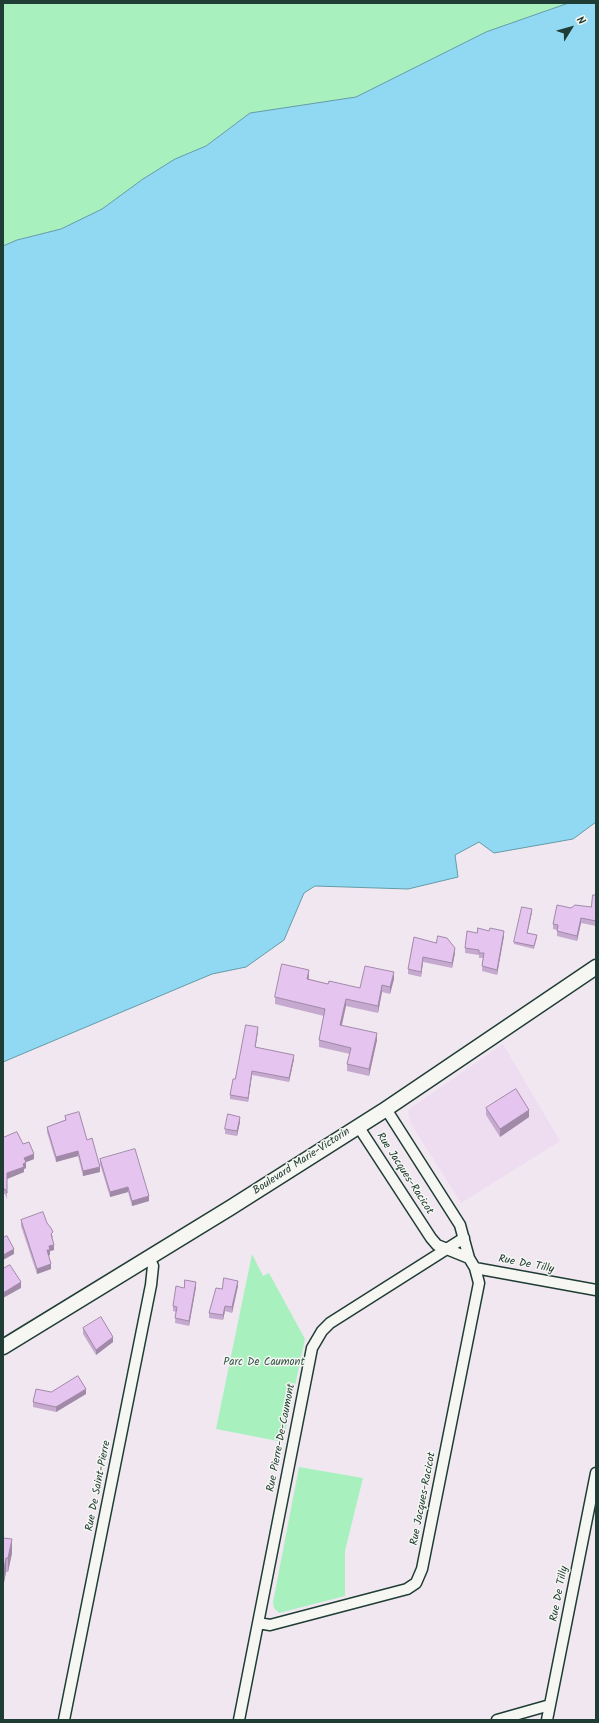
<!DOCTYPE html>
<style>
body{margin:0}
#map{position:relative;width:599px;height:1723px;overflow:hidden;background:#f1e7f1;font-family:Kalam,sans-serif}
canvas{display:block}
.frame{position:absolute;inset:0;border:4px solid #1f3d34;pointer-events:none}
.north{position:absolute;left:551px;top:8px;width:40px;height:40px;-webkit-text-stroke:3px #f6f6f2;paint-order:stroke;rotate:53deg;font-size:11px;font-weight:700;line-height:16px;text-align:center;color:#1f3d34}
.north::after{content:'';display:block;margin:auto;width:14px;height:18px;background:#1f3d34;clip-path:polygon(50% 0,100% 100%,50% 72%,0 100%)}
</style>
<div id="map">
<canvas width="599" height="1723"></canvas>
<div class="frame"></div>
<div class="north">N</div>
</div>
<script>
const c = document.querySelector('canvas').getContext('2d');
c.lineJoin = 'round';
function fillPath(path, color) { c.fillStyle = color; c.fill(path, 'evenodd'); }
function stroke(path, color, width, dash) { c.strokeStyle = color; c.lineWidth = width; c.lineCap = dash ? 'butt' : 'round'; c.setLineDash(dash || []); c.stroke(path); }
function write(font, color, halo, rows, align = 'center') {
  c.font = font + ' Kalam,sans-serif'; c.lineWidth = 3; c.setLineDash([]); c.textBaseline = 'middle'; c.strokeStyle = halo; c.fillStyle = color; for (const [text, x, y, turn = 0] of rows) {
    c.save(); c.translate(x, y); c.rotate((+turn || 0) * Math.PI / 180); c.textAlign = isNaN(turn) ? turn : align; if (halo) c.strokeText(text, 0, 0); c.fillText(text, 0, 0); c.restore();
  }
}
fillPath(new Path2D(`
 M503 1044 560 1141 461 1203 410 1122 408 1110Z`), '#eedcf1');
fillPath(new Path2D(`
 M3 3H569L486 32 356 97 250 113 206 146 175 159 143 179 102 209 61 229 17 240 3 246Z
 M252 1254 263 1276 269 1273 305 1339 283 1442 216 1429Z
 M299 1467 363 1478 345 1551V1596L279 1613 274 1608 273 1602Z`), '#a8f1bf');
const water = new Path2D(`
 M569 3H596V822L573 839 494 853 479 842 455 855 458 877 408 889 315 886 304 893 284 940 246 967 212 974 3 1062V246L17 240 61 229 102 209 143 179 175 159 206 146 250 113 356 97 486 32Z`);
fillPath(water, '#91d9f2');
stroke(water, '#639ba6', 1);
const street = new Path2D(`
 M358 1126 431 1238 437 1245 469 1258
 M475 1268 596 1290
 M258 1623 270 1625 407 1589 416 1583 422 1569 479 1283 475 1268 469 1258 460 1225 386 1109
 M64 1720 151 1285 153 1266 149 1258
 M239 1720 312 1348 322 1331 330 1323 464 1238
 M497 1720 550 1705
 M547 1720 596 1473`);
const secondary = new Path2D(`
 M3 1347 230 1208 383 1111 596 967`);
stroke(street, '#1f3d34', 13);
stroke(secondary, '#1f3d34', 17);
stroke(street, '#f6f6f2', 10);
stroke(secondary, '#f6f6f2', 14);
fillPath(new Path2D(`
 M596 895V926L581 923 577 941 557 936V930L553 929V924L571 908 591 907Z
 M532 912 527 933 537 937 534 949 514 944V942Z
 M477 933 504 936 497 975 482 971 483 958H479V955L465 953V948Z
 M414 937 455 953 452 968 423 962 421 977 408 974V969Z
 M309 977V979L328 984 360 988 394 979 390 994 382 992 378 1013 346 1006 342 1025 377 1040 369 1076 347 1071V1064L350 1054 319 1047V1040L324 1016 275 1004V997Z
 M258 1031 255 1048 294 1059 289 1082 252 1075 248 1102 230 1099V1095L235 1079Z
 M486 1108 529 1117 500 1137 486 1115Z
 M65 1116 87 1140 100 1172 83 1176 78 1156 56 1162 47 1132V1127L65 1120Z
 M240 1122 237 1136 225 1134V1129Z
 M3 1138 23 1144 34 1159 26 1162V1168L24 1169V1172L7 1179V1199L5 1194H3Z
 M100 1159 149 1201 132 1206 128 1192 110 1197 100 1164Z
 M21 1220 47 1223 53 1237 52 1238 54 1250 50 1251V1255H48L51 1269 37 1274 21 1226Z
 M238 1286 232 1313 225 1311 223 1320 209 1318V1313L222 1289Z
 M196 1287 189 1326 175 1323 176 1312 173 1311V1306L184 1288Z
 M83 1328 113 1342 96 1355 83 1334Z
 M51 1392 86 1394 56 1412 33 1407V1402Z
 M3 1538 12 1553 8 1572H6L3 1588Z`), '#c6a9ce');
fillPath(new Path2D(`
 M532 909V912L527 935V933Z
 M581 918V923L577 941V936Z
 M504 931V936L497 975V970Z
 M455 948V953L452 968V963Z
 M423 957V962L421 977V972Z
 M309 970V977L307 986V979Z
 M394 972V979L390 994V987Z
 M382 985V992L378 1013V1006Z
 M346 999V1006L340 1032V1025Z
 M258 1027V1031L255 1051V1047Z
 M377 1033V1040L369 1076V1069Z
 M294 1055V1059L289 1082V1078Z
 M252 1071V1075L248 1102V1098Z
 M529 1110V1117L500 1137V1129Z
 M240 1117V1122L237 1136V1131Z
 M78 1151V1156L56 1162V1157Z
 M34 1154V1159L24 1163V1158Z
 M26 1162V1168L24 1169V1172L7 1179V1173Z
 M100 1167V1172L83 1176V1171Z
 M128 1187V1192L110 1197V1192Z
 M149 1196V1201L132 1206V1201Z
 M54 1245V1250L50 1251V1255L47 1256V1250L49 1246Z
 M14 1249V1254L3 1260V1255Z
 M51 1264V1269L37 1274V1269Z
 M238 1281V1286L232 1313V1307Z
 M21 1282V1288L3 1298V1293Z
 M196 1282V1287L189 1326V1321Z
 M225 1306V1311L223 1320V1315Z
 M113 1337V1342L96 1355V1350Z
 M86 1389V1394L56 1412V1407Z
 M12 1539V1553L8 1572V1558Z
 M6 1558V1572L3 1588V1574Z`), '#a189a8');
const building = new Path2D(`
 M593 895H596V921L581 918 577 936 557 931 558 925 553 924 557 905 571 908 575 905 591 907Z
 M522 907 532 909 527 933 537 935 534 946 514 942Z
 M478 928 489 931 490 928 504 931 497 970 482 966 484 953H479V950L465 948 467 931 477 933Z
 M438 936 447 938 455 948 452 963 423 957 421 972 408 969 414 937 436 943Z
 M282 964 309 970 307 979 328 984 329 981 360 988 365 966 394 972 390 987 382 985 378 1006 346 999 340 1025 377 1033 369 1069 347 1064 351 1048 319 1040 325 1009 275 997Z
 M246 1025 258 1027 255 1047 294 1055 289 1078 252 1071 248 1098 230 1095 233 1079H235Z
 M516 1089 529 1110 500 1129 486 1108Z
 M79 1112 87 1140 92 1138 100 1167 83 1171 78 1151 56 1157 47 1127 66 1120 65 1116Z
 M228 1114 240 1117 237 1131 225 1129Z
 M17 1132 23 1144 29 1142 34 1154 24 1158 26 1162 23 1164 24 1167 7 1173V1193L5 1189H3V1138Z
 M135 1149 149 1196 132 1201 128 1187 110 1192 100 1159Z
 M43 1212 47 1223 51 1228 53 1232 51 1234 54 1245 49 1246 50 1250H47L51 1264 37 1269 21 1220Z
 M7 1236 14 1249 3 1255V1238Z
 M10 1265 21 1282 3 1293V1269Z
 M224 1278 238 1281 232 1307 225 1306 223 1315 209 1313 216 1288 222 1289Z
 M185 1280 196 1282 189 1321 175 1318 177 1307 173 1306 176 1286 184 1288Z
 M101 1317 113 1337 96 1350 83 1328Z
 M78 1376 86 1389 56 1407 33 1402 36 1389 51 1392Z
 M3 1538 12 1539 8 1558H6L3 1574Z`);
fillPath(building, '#e6c4f0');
stroke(building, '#a189a8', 1);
write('11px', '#1f3d34', '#f6f6f2', [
 ["Boulevard Marie-Victorin",302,1162,-33],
 ["Rue Jacques-Racicot",404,1174,57],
 ["Rue De Tilly",526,1265,11],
 ["Rue Pierre-De-Caumont",282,1438,-79],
 ["Rue De Saint-Pierre",99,1486,-79],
 ["Rue Jacques-Racicot",424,1499,-79],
 ["Rue De Tilly",560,1594,-79]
]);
write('11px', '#345849', '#f6f6f2', [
 ["Parc De Caumont",264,1363]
]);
</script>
